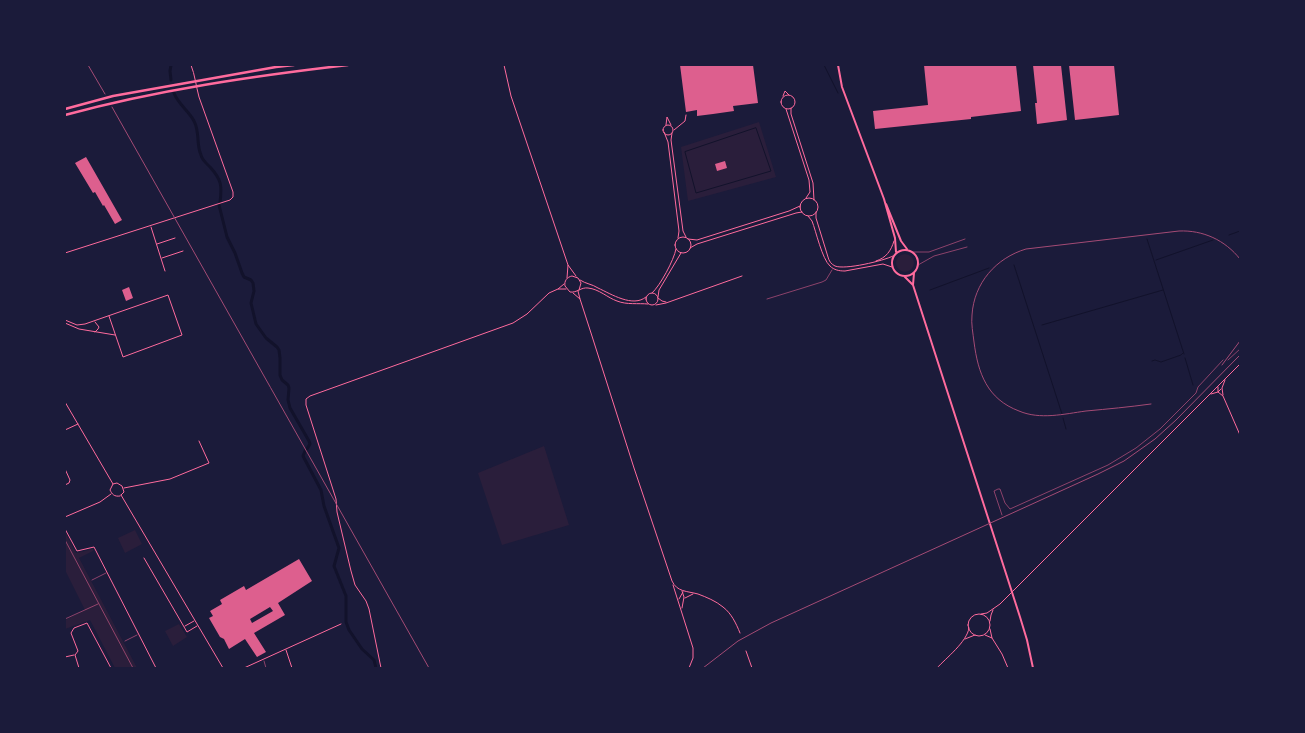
<!DOCTYPE html>
<style>
body{margin:0}
#map{position:relative;width:1305px;height:733px;overflow:hidden;background:#1b1b3a;font-family:"Noto Sans",sans-serif}
canvas{display:block}
.frame{position:absolute;inset:0;border:66px solid #1b1b3a;pointer-events:none}
</style>
<div id="map">
<canvas width="1305" height="733"></canvas>
<div class="frame"></div>
</div>
<script>
const c = document.querySelector('canvas').getContext('2d');
c.lineJoin = 'round';
function fillPath(path, color) { c.fillStyle = color; c.fill(path, 'evenodd'); }
function stroke(path, color, width, dash) { c.strokeStyle = color; c.lineWidth = width; c.lineCap = dash ? 'butt' : 'round'; c.setLineDash(dash || []); c.stroke(path); }
fillPath(new Path2D(`
 M759 122 776 177 688 201 681 147Z
 M896 263a9 9 0 1 1 18 0a9 9 0 1 1-18 0Z
 M544 446 569 525 502 545 478 473Z
 M135 530 142 544 125 553 118 538Z
 M65 532 76 553 93 549V551L79 558 137 668H115L90 620 65 629V620L85 610 65 570Z
 M179 624 187 637 173 646 165 631Z`), '#2a1e3b');
stroke(new Path2D(`
 M824 65 838 93
 M756 128 771 171 696 193 685 152Z
 M1229 235 1240 231
 M1147 239 1184 354
 M1156 260 1213 240
 M1014 265 1062 414
 M930 290 989 268
 M1042 325 1163 290
 M1185 358 1193 385
 M1152 361 1155 360 1161 362 1181 355 1183 353
 M1063 418 1066 429`), '#12122b', 1);
stroke(new Path2D(`
 M171 65 170 71 171 80
 M174 93C178 104 189 111 194 121 200 132 196 144 201 155 202 160 207 164 210 167 222 180 222 186 220 203
 M219 205 227 237 235 253 242 273 244 277 251 280 253 283 254 291 251 303 256 324 266 338 277 347 279 350 280 358V375L282 380 288 385 289 388 288 400 290 408 309 441 310 444 307 449
 M305 451 303 456 321 490 324 506 339 548 334 566 346 596V622L349 630 362 649 374 660 376 668`), '#12122b', 3);
fillPath(new Path2D(`
 M680 65H753L758 103 733 106 734 111 713 114 697 116V110L686 112Z
 M924 65H1016L1021 111 971 117V119L875 129 873 111 928 105Z
 M1033 65H1061L1067 120 1037 124 1035 103H1037Z
 M1069 65H1114L1119 115 1075 120Z
 M86 157 122 220 115 224 104 205 103 206 95 192 93 193 75 163Z
 M725 161 727 168 717 171 715 164Z
 M129 287 133 298 126 301 122 290Z
 M299 559 312 581 278 603 285 615 254 633 266 652 257 657 245 639 229 649 224 639 220 637 209 618 213 616 210 611 222 604 220 600 244 586 246 590ZM270 607 273 611 252 623 250 619Z`), '#dd5f8e');
stroke(new Path2D(`
 M1228 360 1240 349
 M1002 515 994 491 998 489H1000L1005 503 1010 509 1108 465 1136 448 1160 429 1196 393 1198 387 1223 360
 M65 540 133 668
 M65 619 98 604
 M264 661 266 668`), '#ff6b9d', 0.5);
stroke(new Path2D(`
 M913 252H929L965 239
 M918 265 934 256 967 247
 M767 299 822 282 826 280 832 270
 M92 580 106 573
 M125 641 137 635`), '#ff6b9d', 0.5);
stroke(new Path2D(`
 M504 65 511 96 568 265
 M781 102a7 7 0 1 1 14 0a7 7 0 1 1-14 0Z
 M783 96 785 91 789 95
 M791 108V114L813 183 814 200
 M786 109 809 180 810 192 806 198
 M666 125 667 117 671 125
 M663 130a5 5 0 1 1 10 0a5 5 0 1 1-10 0Z
 M674 130 685 121 686 115
 M664 132 668 142 679 231 678 238
 M672 133 671 140 683 231 686 237
 M800 207a9 9 0 1 1 18 0a9 9 0 1 1-18 0Z
 M816 212V218L828 257C829 261 831 264 835 266 845 270 883 261 893 256
 M808 216 812 221C816 231 822 259 830 266 834 270 839 271 845 271L883 264 892 267
 M151 227 165 271
 M675 245a8 8 0 1 1 16 0a8 8 0 1 1-16 0Z
 M688 239 697 240 789 211 800 206
 M157 244 175 238
 M690 248 697 244 796 213 802 212
 M65 253 230 200 233 197V192L199 97C196 86 195 75 191 65
 M162 258 183 251
 M876 261C886 258 891 251 894 241
 M567 278 568 265 576 276
 M580 280C586 284 592 284 598 288 611 294 633 308 646 297
 M564 284 558 289H566
 M579 290 581 283 578 278 572 276C567 277 564 281 565 286L570 292C577 293 581 287 588 288 599 289 608 298 617 301 627 305 638 303 648 304
 M646 299a6 6 0 1 1 12 0a6 6 0 1 1-12 0Z
 M573 293 580 299 578 291
 M652 293C660 286 674 260 676 249
 M658 297 659 290 681 253
 M658 298 662 301 666 302
 M580 299 591 333 634 468 672 581C677 592 687 591 698 594 706 597 716 601 723 607 731 613 736 623 740 633
 M656 305 666 303 742 276
 M65 320 77 325 85 324 168 295 182 335 123 357 109 316
 M95 322 99 327 98 329 95 332
 M65 323 79 329 115 335
 M1218 387V392L1221 389
 M1211 394 1218 392 1223 396 1240 435
 M1223 395 1222 388 1225 380
 M65 402 113 484 110 490C112 494 114 497 120 496
 M65 430 78 424
 M65 469 70 480 69 483 65 485
 M113 484 117 483 122 486 124 492 121 495
 M124 488 170 479 209 463 199 441
 M121 495 223 668
 M65 517 100 502 111 494
 M65 529 77 551 94 547 156 668
 M144 558 187 632 197 626
 M673 585 693 648V658L689 668
 M682 591 684 597 682 608
 M685 598 693 594
 M679 599 683 592
 M981 614 987 613 1000 604 1240 364
 M968 625a11 11 0 1 1 22 0a11 11 0 1 1-22 0Z
 M990 621 991 615 993 610
 M185 626 194 621
 M985 635 992 638 990 629
 M992 638 1002 654 1008 668
 M965 639 975 635
 M286 650 292 668
 M746 651 752 668
 M65 657 74 655
 M79 668 75 655 78 651 71 633 74 628 87 623 111 668
 M244 668 341 624
 M381 668 369 609 366 601 355 585 351 571 337 512 336 499 306 405V399L310 396 513 323 527 314 549 293 558 289
 M937 668C946 658 967 642 969 628`), '#ff6b9d', 1);
stroke(new Path2D(`
 M838 65 842 87 884 199 895 238 896 252
 M886 204 901 241 907 249
 M892 263a13 13 0 1 1 26 0a13 13 0 1 1-26 0Z
 M914 273 913 285 1020 617 1027 640 1033 668
 M904 276 913 285`), '#ff6b9d', 2);
stroke(new Path2D(`
 M65 109 113 96 276 67 294 65
 M65 115C157 90 253 76 348 65`), '#ff6b9d', 2.5);
stroke(new Path2D(`
 M88 65 105 94
 M112 107 429 668
 M1222 365 1240 341
 M1151 404C1129 407 1108 409 1086 411 1064 414 1040 420 1019 411 987 399 978 373 974 342 973 333 971 324 972 315 974 283 996 258 1026 249L1179 231C1203 230 1225 240 1240 259
 M703 668 738 641 771 623 1098 474 1124 461 1155 439 1176 420 1240 355`), '#a44b75', 1);
</script>
